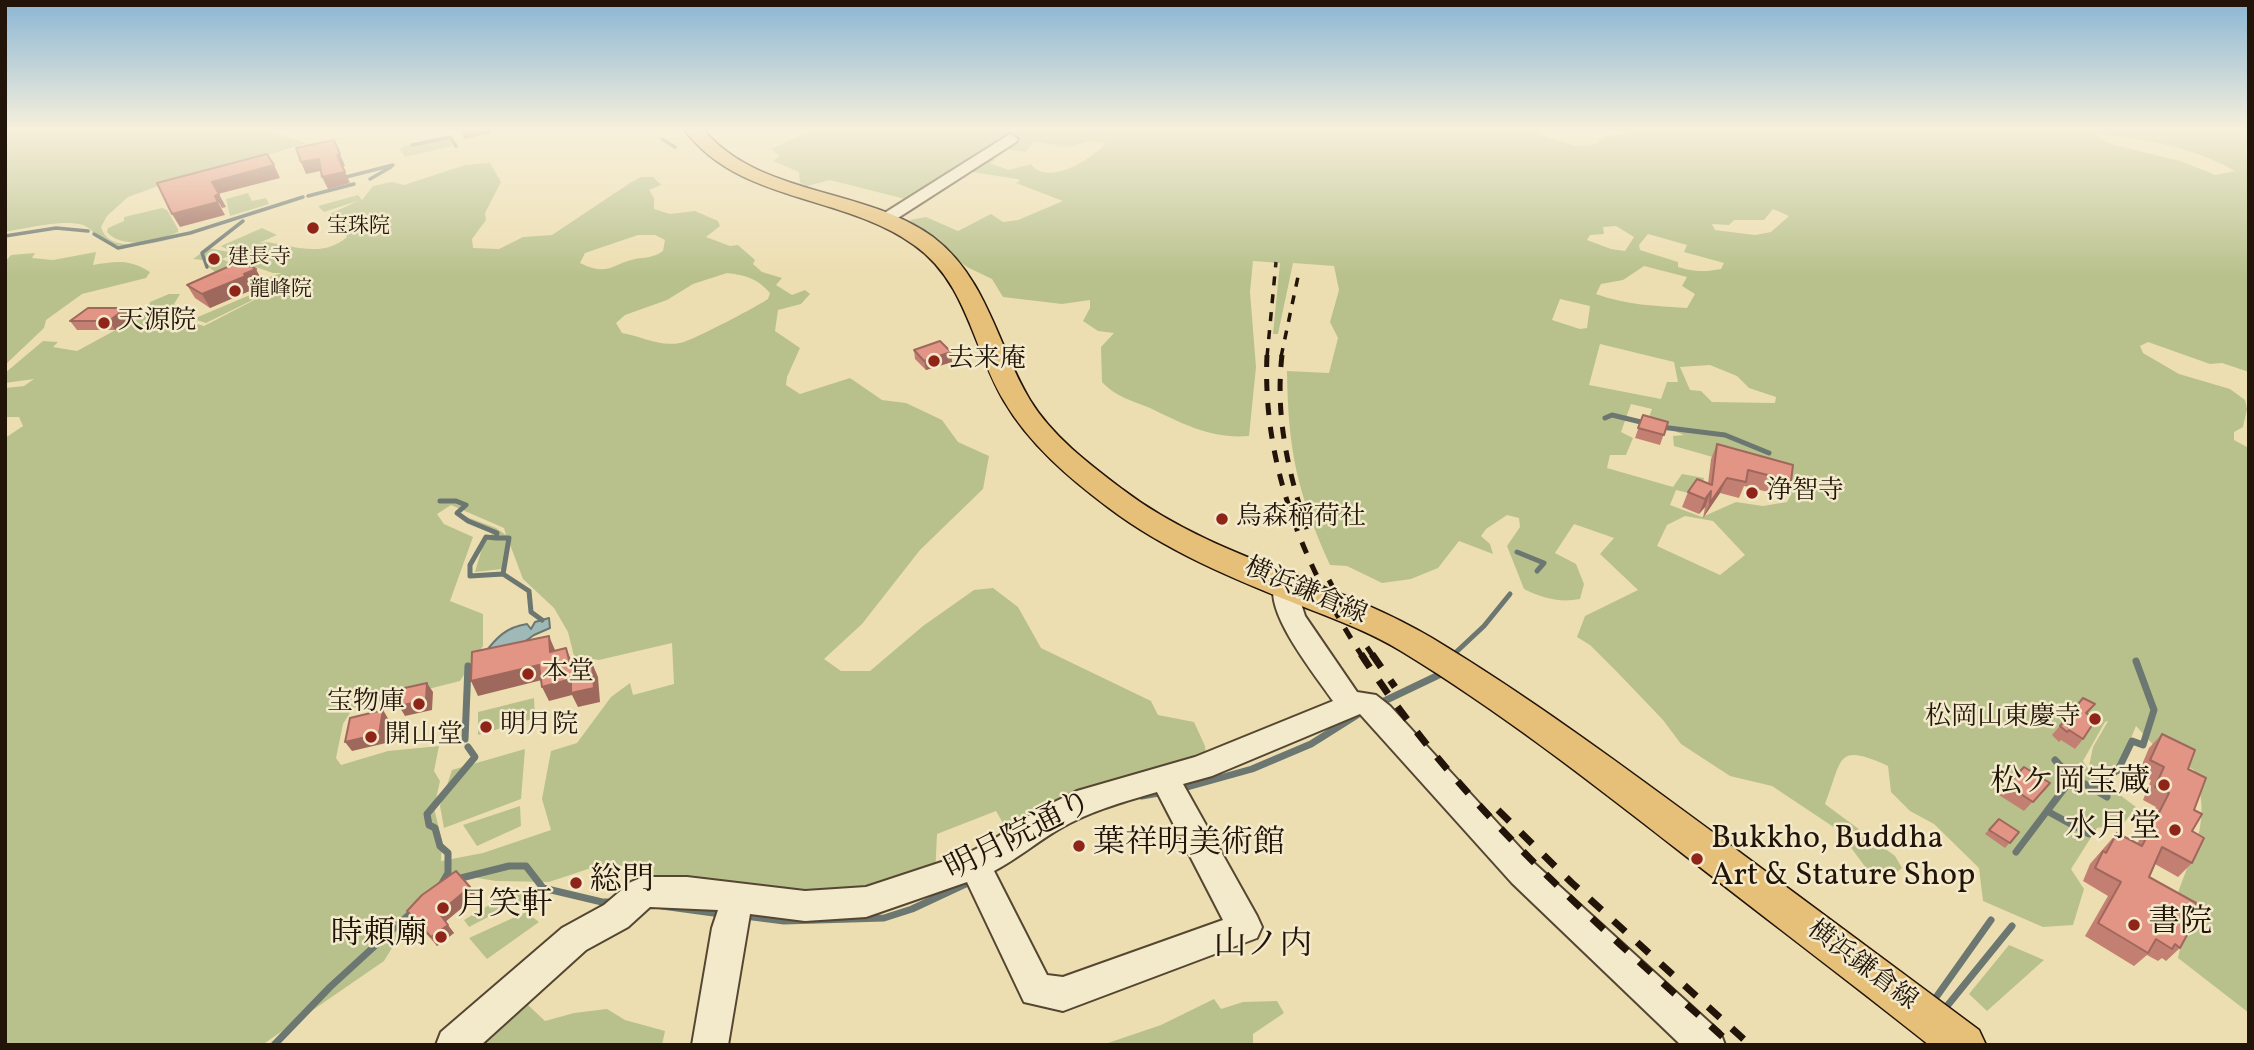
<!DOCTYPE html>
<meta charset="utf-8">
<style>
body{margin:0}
#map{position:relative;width:2254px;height:1050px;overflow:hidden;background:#eddeb1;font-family:Vollkorn,serif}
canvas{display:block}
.frame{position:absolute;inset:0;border:7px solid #221408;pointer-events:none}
</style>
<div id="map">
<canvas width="2254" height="1050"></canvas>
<div class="frame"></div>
</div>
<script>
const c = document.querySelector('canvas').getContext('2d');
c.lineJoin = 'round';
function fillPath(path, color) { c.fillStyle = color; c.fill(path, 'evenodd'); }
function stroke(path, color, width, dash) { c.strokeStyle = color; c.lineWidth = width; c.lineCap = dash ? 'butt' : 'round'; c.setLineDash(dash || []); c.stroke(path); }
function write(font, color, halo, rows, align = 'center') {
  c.font = font + ' Vollkorn,"Noto Serif JP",serif'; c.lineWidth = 5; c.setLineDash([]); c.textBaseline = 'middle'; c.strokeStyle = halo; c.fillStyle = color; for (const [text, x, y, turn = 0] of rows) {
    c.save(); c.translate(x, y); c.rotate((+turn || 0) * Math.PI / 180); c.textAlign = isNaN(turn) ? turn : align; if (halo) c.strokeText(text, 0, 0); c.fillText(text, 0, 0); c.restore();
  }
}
fillPath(new Path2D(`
 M5 129H274L273 133 307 143 251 160 183 177 128 197 107 216 101 227C112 264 181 230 205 229 175 238 144 249 113 245 102 244 95 232 87 227 71 217 23 229 5 232Z
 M813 129H1002L1011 133 1018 129H1542L1543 136 1577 146 1594 145 1605 136 1626 134 1623 129H2249V150L2245 151 2249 158V372L2222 363 2210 364 2148 342 2140 346 2143 353 2179 374 2230 389 2245 400 2247 409 2243 427 2234 432V440L2249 448V1013L2178 958 2186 921 2176 899C2192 850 2213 823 2194 770L2159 751 2136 726 2121 762 2110 774 2098 776 2089 766 2093 747 2108 721 2105 722 2083 761 2092 774 2136 807 2124 823 2097 828 2071 869 2084 889 2073 925 2043 927 1983 901 1979 868 1934 824 1910 811 1891 792 1888 766C1835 742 1843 759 1825 804L1895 856 1902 868 1889 879 1866 868 1838 830 1772 786 1730 776 1681 744 1663 720 1619 674 1590 645 1577 637 1585 616 1638 590 1600 554 1614 538 1574 524 1555 553 1576 564 1584 584 1580 599C1559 603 1542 598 1524 589L1507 546 1520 527 1519 518 1507 515 1486 529 1481 536 1490 544 1493 554 1459 541 1438 568 1411 579 1382 583 1347 566 1330 565C1297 492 1288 451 1287 371L1329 373 1338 338 1330 322 1339 290 1334 266 1293 263 1278 334H1273L1280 263 1253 261 1250 292 1256 367 1249 436C1211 439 1183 424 1150 408 1131 400 1116 397 1102 382L1101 347 1114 333 1098 331 1083 321 1090 308V300L1062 304 1003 297 992 279 967 267 945 251 910 220 926 217 958 231 991 214 1003 222 1018 220 1063 201 1016 183 1020 181 1017 179 960 170 909 200 830 180 807 186 800 183 799 172 773 161 780 156 771 149ZM2096 135C2141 137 2195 148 2235 171L2216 175 2180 161 2110 144ZM1090 141 1106 143C1093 159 1047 187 1031 164L1009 170 990 163 995 160 984 154 1001 143 1007 149 1025 152 1034 142 1069 147ZM1773 209 1789 216 1771 232 1755 235 1715 230 1712 224 1729 225 1734 220H1764ZM1616 226 1634 237 1625 251 1611 249 1587 240 1590 235 1604 234 1603 227ZM1648 234 1687 245 1684 252 1724 263 1721 269C1705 272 1693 272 1678 267V262L1640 250 1639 245ZM1644 266 1687 277 1682 286 1695 294 1687 308C1656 306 1626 305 1596 294L1601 284 1623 280ZM1560 299 1590 306 1587 328 1580 329 1552 320ZM1600 344 1674 362 1678 382H1667L1661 399 1589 385ZM1710 365 1737 376 1749 388 1776 397 1775 403 1712 402 1701 391 1690 390 1680 367ZM1631 404 1652 409 1648 420 1684 435 1673 436 1674 446 1790 479V496L1787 502 1763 506 1736 502 1702 517 1670 505 1676 490 1701 496 1704 478 1682 474 1673 487 1607 468 1610 455H1626L1633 438 1621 432ZM1685 516 1713 521 1745 555 1720 575 1657 546 1667 525Z
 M445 138 449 139 452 146 405 157 400 149 403 146Z
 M490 163 501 182 485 213 486 220 472 239 473 248 499 249 523 237 552 235 630 183 641 177H653L661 185 649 190 654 198V209L670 214 695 211 718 221 720 226 706 237 730 246 738 245 755 260 753 264 762 272 782 278 776 285 792 295 805 290 810 294 801 304 778 310 775 331 800 348 787 377 786 385 800 394 850 378 882 400 906 403 942 420 958 442 989 456 983 489 920 550 862 624 824 659 841 671H870L923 626 974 590 993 588 1018 607 1041 648 1151 701 1158 715 1194 722 1205 746 1206 756 1012 839 996 811 937 834 935 876 811 896 661 878 609 862 549 882 496 881 471 877 438 893 406 925 384 961 262 1045H5V438L23 426 19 417H5V388L24 386 34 379 5 383V373L43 341 58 342 53 347 77 351 147 313 150 302 169 294H180L174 304 190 322 204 326 293 280 206 323 193 319 250 295 263 279 282 273H273L226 257 222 259 248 271 219 275 205 264 211 261 193 259 208 248 234 253 221 246 262 228 277 235 259 243 267 242C294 246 323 258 347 237L330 214 360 200 324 212 318 206 358 195 362 200 373 186 392 182 404 185 465 165ZM638 235H655L665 240 663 251C653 258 646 257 635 259 611 264 609 277 580 263L585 253ZM727 273C746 275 758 279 770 293L768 299C756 307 692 341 680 343 659 347 641 336 622 333L616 323 625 315 667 300 693 284ZM451 505 504 528 506 535 496 528 464 516 468 521 492 533 482 548 475 572 502 569 509 542 523 579 554 608 568 632 574 656 599 660 672 643 674 684 633 695 630 683 611 697 577 743 551 751 542 799 551 830 483 853 441 861 442 841 434 808 440 781 434 771 439 746 388 751 341 765 336 758 343 724 353 708 460 681 483 646V614L450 601 473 537 444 524 437 514Z
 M248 193 252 201 266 198 269 204 230 216 226 199Z
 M162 208 167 210 178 229V232C159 241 122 250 107 232L108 228 124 221V217Z
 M96 252 93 265C116 261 130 259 150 272L146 278 82 294 46 320 44 328 5 365V262L11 255 35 253 32 258 53 260Z
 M534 698 535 718 478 735V712Z
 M525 749 521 799 444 828 440 806 452 770Z
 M520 806 521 826 477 846 463 825Z
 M520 893 534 899 509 906 469 927 464 920 489 905Z
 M526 912 539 922 487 959 469 938Z
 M2009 945 2044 960 1987 1011 1969 994Z
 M507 999 528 1005 545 1021 574 1013 607 1009 625 1020 665 1031 662 1045H460Z
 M1214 999 1221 1009 1243 1002 1277 1001 1284 1013 1253 1034V1045H1102L1161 1025Z`), '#b8c18c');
const water = new Path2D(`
 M549 618 550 628 534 635 520 645 484 654C496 638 506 627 527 624L531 629 535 622Z`);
fillPath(water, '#9eb9b7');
stroke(water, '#6c7771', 2);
stroke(new Path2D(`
 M662 139 675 147
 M412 145 450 137 456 146
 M342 178 393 165
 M370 179 391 167
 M308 196 354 184
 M94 234 118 248 190 233 303 197
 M5 236 56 228 88 231
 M207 267 202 253 243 221`), '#6c7771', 3.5);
stroke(new Path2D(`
 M1605 418 1612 415 1645 423
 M1661 427 1725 435 1769 453
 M440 501H456L466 505 457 513 468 521 497 533 496 538 486 537 470 565V576L503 574 529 591 531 612 542 620
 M496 538H509L503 574
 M1517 552 1544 563 1537 571
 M1453 655 1484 626 1510 594`), '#6c7771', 5);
stroke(new Path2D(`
 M1378 704 1445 672
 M465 739 468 666
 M2055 760 2068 774 2107 797
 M2091 787 2118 770 2132 741 2143 745 2154 710 2136 661
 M1180 789 1252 769 1311 744 1357 715
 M1142 796 1164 792
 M2047 811 2073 777
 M2016 852 2047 811 2089 834 2093 832
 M457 879 509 866H526L543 888 602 902H614
 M441 885 448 873V853L440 846 435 828 429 825 427 814 475 757 468 747
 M662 906 721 914
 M745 916 784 921 884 918 912 909 972 881
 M1932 1003 1991 920
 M1943 1011 2012 926
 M274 1045 330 987 413 911`), '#6c7771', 7);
const minor = new Path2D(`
 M1010 134 1018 139 1016 142 890 223 884 224 875 219Z
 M1285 578 1294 581 1305 616 1357 692 1376 695 1390 706 1534 863 1720 1032 1725 1045H1681L1512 883 1360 714 1212 776 1183 784 1257 916 1262 927 1257 938 1063 1011 1024 1002 967 882 866 917 805 921 750 914 728 1045H692L712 928 718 910 650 907 628 927 586 950 481 1045H436L441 1032 562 928 604 905 631 882 643 877H687L805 891 866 887 966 854 990 842 1036 811 1077 791 1195 757 1333 701C1317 677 1260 608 1276 581ZM1157 792 1223 920 1063 977 1047 975 994 871C1017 859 1037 842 1059 829 1090 811 1123 802 1157 792Z`);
const major = new Path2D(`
 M684 129H703C759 197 865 187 933 237 987 278 997 345 1030 400 1052 436 1089 464 1122 489 1215 560 1333 579 1432 638 1533 699 1627 769 1722 839 1807 903 1894 966 1979 1030L1986 1045H1929C1846 979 1761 915 1678 850 1588 780 1498 710 1401 651 1368 631 1334 619 1299 605 1234 579 1166 551 1109 508 1070 479 1029 444 1004 401 973 349 967 282 914 245 844 194 738 203 684 129Z`);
stroke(minor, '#554632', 4);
stroke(major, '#221408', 3);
fillPath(minor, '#f3eacc');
fillPath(major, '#e6bf78');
stroke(new Path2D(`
 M1267 357 1276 262
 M1281 357 1299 272`), '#221408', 3.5, [9, 9]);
stroke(new Path2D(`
 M1267 355C1262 464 1304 566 1362 656
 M1282 355C1275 416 1288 472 1307 529
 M1329 580 1352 623
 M1367 647 1373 656`), '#221408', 5, [12, 12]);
stroke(new Path2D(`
 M1361 654C1459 806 1598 925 1732 1045
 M1372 654 1395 687
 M1498 810 1572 883 1750 1045`), '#221408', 7, [16, 16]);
fillPath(new Path2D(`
 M263 283 253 287 254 289 210 308 195 298 187 285Z
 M126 308 131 318 115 330H77L70 321Z
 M914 350 951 352 952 362 926 370 915 359Z
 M1643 415 1668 422 1660 445 1635 438Z
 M1717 444 1791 481 1784 496 1744 486 1739 498 1720 493 1703 518 1705 507 1699 514 1682 507 1688 492 1708 484 1711 459Z
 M2083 698 2095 704 2087 714 2083 739 2075 749 2061 740 2059 742 2052 735Z
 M2162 734 2188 769 2194 810 2192 831V863L2178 877 2155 864 2149 877 2187 921 2180 948 2166 961 2162 958 2158 961 2147 955 2134 966 2085 936 2108 896 2083 881 2090 864 2117 833 2137 844 2156 807 2143 800 2151 780 2138 774 2149 748Z
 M2050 783 2024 811 1999 795 2007 785Z
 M1999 819 2019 832 2005 848 1985 834Z
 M470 887 476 896 445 922 454 933 437 946 407 911Z`), '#c38072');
fillPath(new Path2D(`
 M471 129H489L491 133 464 139 462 131Z
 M340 154 345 166H342L337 155Z
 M319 159 325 170 306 174 301 162Z
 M274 165 280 178 218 194 212 182Z
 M345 172 350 183 328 189 322 177Z
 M219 194 226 207 222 208 215 196Z
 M218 202 225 215 180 227 172 214Z
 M256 269 263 283 253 287 254 289 210 308 202 294Z
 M126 308 131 318 115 330 109 321Z
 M951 352 952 362 926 370 924 361Z
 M1727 478 1720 493 1703 518 1710 503Z
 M1711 491 1705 507 1699 514 1705 499Z
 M549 636 555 650 556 666 550 652Z
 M566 648 572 662 577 682 571 668Z
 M592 663 598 677 600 702 578 707 572 695 549 701 542 687 571 679Z
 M539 665 546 679 478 696 471 681Z
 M427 683 433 692 432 710 405 716 399 706Z
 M383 710 389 720 386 743 352 751 345 742Z
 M470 887 476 896 445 922 439 913Z
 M448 925 454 933 437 946 431 937Z`), '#9f685d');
const building = new Path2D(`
 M334 140 340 154 337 155 345 172 322 177 319 159 301 162 296 148Z
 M267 154 274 165 212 182 219 194 215 196 218 202 172 214 157 183Z
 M241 261 256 269 244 274 246 276 202 294 187 285Z
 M88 308H126L109 321H70Z
 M940 341 951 352 924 361 914 350Z
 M1643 415 1668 422 1664 435 1638 428Z
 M1717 444 1793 465 1791 481 1748 470 1746 482 1727 478 1710 503 1711 491 1705 499 1688 492 1697 479 1712 485Z
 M549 636 550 652 566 648 571 668 592 663 594 688 571 693V679L542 687 539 665 471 681 472 652Z
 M427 683 426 700 399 706 400 689Z
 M2083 698 2095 704 2086 713 2096 719 2083 739 2069 730 2067 732 2060 726Z
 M383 710 379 734 345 742 350 718Z
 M2162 734 2195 750 2188 769 2206 778 2194 810 2202 814 2192 831 2204 838 2192 863 2162 847 2149 877 2196 903 2187 921 2193 924 2180 948 2175 944 2172 949 2156 939 2148 953 2098 923 2121 882 2095 868 2103 851 2106 853 2117 833 2142 846 2169 793 2155 787 2164 767 2150 760Z
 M2024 767 2050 783 2033 802 2007 785Z
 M1999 819 2019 832 2010 843 1989 830Z
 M456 871 470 887 439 913 448 925 431 937 407 911 422 895Z`);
fillPath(building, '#e39585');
stroke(building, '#9f685d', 2);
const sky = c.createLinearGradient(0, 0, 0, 276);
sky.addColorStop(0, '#8ab6d4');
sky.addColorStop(0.47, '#f7f0dc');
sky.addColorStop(1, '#f7f0dc00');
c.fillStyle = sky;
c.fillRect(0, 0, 2254, 276);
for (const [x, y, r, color] of [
 [313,228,7,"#8f2418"],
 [214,259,7,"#8f2418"],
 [235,291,7,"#8f2418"],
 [104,323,7,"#8f2418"],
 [934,361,7,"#8f2418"],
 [1752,493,7,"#8f2418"],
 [1222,519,7,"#8f2418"],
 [528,674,7,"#8f2418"],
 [419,704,7,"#8f2418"],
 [2095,719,7,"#8f2418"],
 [486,727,7,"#8f2418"],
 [371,737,7,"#8f2418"],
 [2164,785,7,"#8f2418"],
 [2175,830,7,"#8f2418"],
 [1079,846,7,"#8f2418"],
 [1697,859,7,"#8f2418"],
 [576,883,7,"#8f2418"],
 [443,908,7,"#8f2418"],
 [2134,925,7,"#8f2418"],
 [441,937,7,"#8f2418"]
]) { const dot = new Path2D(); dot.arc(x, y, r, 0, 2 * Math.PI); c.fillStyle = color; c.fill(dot); stroke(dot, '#f3eacc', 2.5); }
write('21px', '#221408', '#f3eacc', [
 ["宝珠院",327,228],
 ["建長寺",228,259],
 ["龍峰院",249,291]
], 'left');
write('26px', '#221408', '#f3eacc', [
 ["天源院",118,323],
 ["去来庵",948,361],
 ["浄智寺",1766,493],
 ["烏森稲荷社",1236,519],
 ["本堂",542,674],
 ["宝物庫",405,704,"right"],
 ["松岡山東慶寺",2081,719,"right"],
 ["明月院",500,727],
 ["開山堂",385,737]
], 'left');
write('26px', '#221408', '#f3eacc', [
 ["横浜鎌倉線",1305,593,23],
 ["横浜鎌倉線",1861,967,37]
]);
write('32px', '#221408', '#f3eacc', [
 ["松ケ岡宝蔵",2150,785,"right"],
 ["水月堂",2161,830,"right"],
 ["Bukkho, Buddha",1711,841],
 ["Art & Stature Shop",1711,878],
 ["葉祥明美術館",1093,846],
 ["総門",590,883],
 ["月笑軒",457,908],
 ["書院",2148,925],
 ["時頼廟",427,937,"right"]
], 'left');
write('32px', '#221408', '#f3eacc', [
 ["明月院通り",1020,838,-27]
]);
write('33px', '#221408', '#f3eacc', [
 ["山ノ内",1263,948]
]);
</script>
